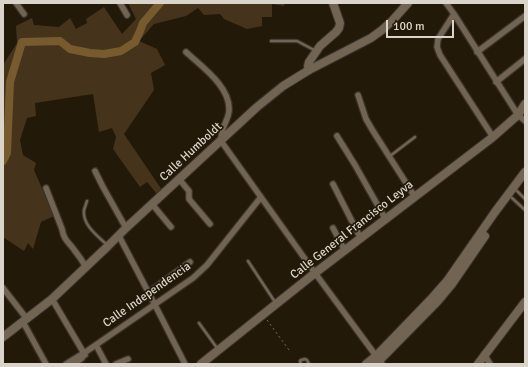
<!DOCTYPE html>
<style>
body{margin:0}
#map{position:relative;width:528px;height:367px;overflow:hidden;background:#231909;font-family:Signika,sans-serif}
canvas{display:block}
.frame{position:absolute;inset:0;border:4px solid #dbd4ca;pointer-events:none}
.scale{position:absolute;left:386px;top:20px;width:68px;height:18px;box-sizing:border-box;border:2px solid #dbd4ca;border-top:0;padding-left:5px;font-size:12px;line-height:14px;white-space:nowrap;color:#dbd4ca;-webkit-text-stroke:3px #231909;paint-order:stroke}
</style>
<div id="map">
<canvas width="528" height="367"></canvas>
<div class="frame"></div>
<div class="scale">100 m</div>
</div>
<script>
const c = document.querySelector('canvas').getContext('2d');
c.lineJoin = 'round';
function fillPath(path, color) { c.fillStyle = color; c.fill(path, 'evenodd'); }
function stroke(path, color, width, dash) { c.strokeStyle = color; c.lineWidth = width; c.lineCap = dash ? 'butt' : 'round'; c.setLineDash(dash || []); c.stroke(path); }
function write(font, color, halo, rows, align = 'center') {
  c.font = font + ' Signika,sans-serif'; c.lineWidth = 3.5; c.setLineDash([]); c.textBaseline = 'middle'; c.strokeStyle = halo; c.fillStyle = color; for (const [text, x, y, turn = 0] of rows) {
    c.save(); c.translate(x, y); c.rotate((+turn || 0) * Math.PI / 180); c.textAlign = isNaN(turn) ? turn : align; if (halo) c.strokeText(text, 0, 0); c.fillText(text, 0, 0); c.restore();
  }
}
fillPath(new Path2D(`
 M128 3H285L284 6 272 4V17H262V26L247 29 224 19 220 14 204 15 198 8 186 16 154 24 139 41 157 49 165 65 151 73 154 90 124 134 162 190 157 194 147 182 140 187 113 149 116 137 112 128 99 132 93 94 35 103 36 116 27 118 20 140 23 155 36 163 34 170 54 216 41 222 33 249 28 243 24 251 3 237V65L17 43 16 26 32 18 34 25 59 27 70 18 76 29 87 23 86 19 104 7 122 34 136 19Z`), '#45341b');
stroke(new Path2D(`
 M3 161 7 153 10 82 22 42 60 41 70 49 90 53 104 54 121 51 135 42 140 31 143 23 160 3`), '#775b2e', 8);
const lane = new Path2D(`
 M271 41H297L314 50
 M390 156 415 137
 M517 191 525 199
 M512 198 525 210
 M87 201C86 204 85 207 84 210 82 225 98 236 107 245
 M248 261 275 302
 M199 323 217 348
 M301 364 300 361 301 360 305 359 307 360 309 364`);
const street = new Path2D(`
 M16 3 24 14
 M120 3 127 15
 M446 3 454 14 518 115 525 121
 M454 14 438 39 437 47 440 55 493 137
 M186 52C202 67 231 87 229 111 228 122 220 128 221 141L315 273 382 364
 M477 52 525 16
 M496 82 525 59
 M358 95 366 119 373 131 415 197
 M337 136 355 165 386 220
 M95 171 103 187 126 228
 M179 179 189 191V199L210 224
 M333 184 361 239
 M46 188 62 229C64 241 69 242 75 251 79 256 83 262 86 267
 M152 204 171 227
 M333 228 345 251
 M119 236 155 305 185 364
 M3 288 27 319
 M149 292 190 262
 M52 299 85 355
 M23 322 46 364
 M96 345 106 364
 M484 354 490 364
 M66 364 87 351 193 278 207 265 261 197
 M74 364 82 358
 M116 364 128 359`);
const secondary = new Path2D(`
 M309 70 308 66 309 62 320 46 336 32 339 28 340 23 333 3
 M3 337 52 299 108 246 126 228 257 107 283 86 309 70 371 38 382 30 392 21 408 3
 M201 364 315 273 493 137 518 115 525 104
 M366 364 376 356 432 298 447 281 495 212 525 172
 M376 364 437 302 452 284 485 236
 M478 364 525 302`);
stroke(lane, '#3a322c', 4.5);
stroke(street, '#3a322c', 8);
stroke(secondary, '#3a322c', 10);
stroke(new Path2D(`
 M267 320 289 350`), '#776e61', 1, [2, 3]);
stroke(lane, '#716452', 2.5);
stroke(street, '#716452', 5.5);
stroke(secondary, '#716452', 8);
write('12px', '#dbd4ca', '#231909', [
 ["Calle Humboldt",191,152,-43],
 ["Calle General Francisco Leyva",352,230,-38],
 ["Calle Independencia",147,295,-35]
]);
</script>
